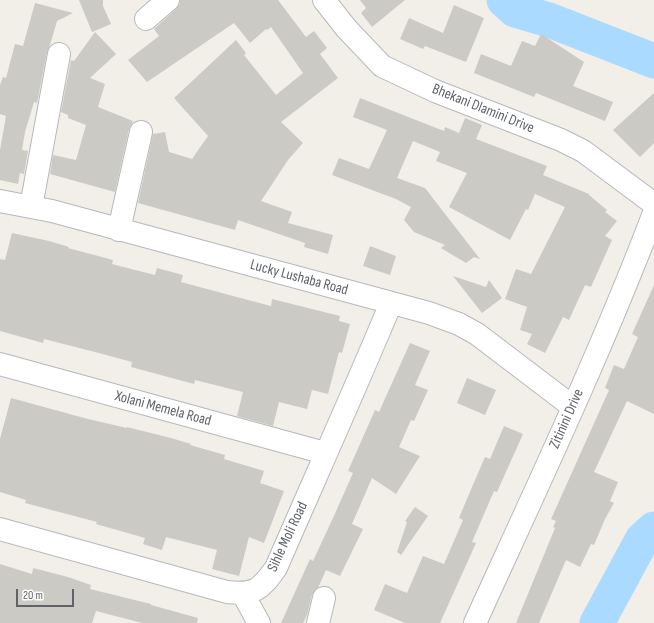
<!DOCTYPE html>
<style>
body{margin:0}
#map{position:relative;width:654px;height:623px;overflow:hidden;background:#f1efe8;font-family:"Sofia Sans Condensed",sans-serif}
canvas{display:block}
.scale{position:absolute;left:16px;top:589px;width:58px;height:18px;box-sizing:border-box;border:2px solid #5f6368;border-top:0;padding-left:5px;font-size:12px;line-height:14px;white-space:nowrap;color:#5f6368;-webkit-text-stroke:3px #fff;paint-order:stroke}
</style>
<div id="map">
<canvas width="654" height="623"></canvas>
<div class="scale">20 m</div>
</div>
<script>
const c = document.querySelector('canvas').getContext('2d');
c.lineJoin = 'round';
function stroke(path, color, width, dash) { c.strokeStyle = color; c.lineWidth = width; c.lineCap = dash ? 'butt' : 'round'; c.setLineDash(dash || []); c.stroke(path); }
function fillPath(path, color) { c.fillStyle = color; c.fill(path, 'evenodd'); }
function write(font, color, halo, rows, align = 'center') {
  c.font = font + ' "Sofia Sans Condensed",sans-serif'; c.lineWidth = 3; c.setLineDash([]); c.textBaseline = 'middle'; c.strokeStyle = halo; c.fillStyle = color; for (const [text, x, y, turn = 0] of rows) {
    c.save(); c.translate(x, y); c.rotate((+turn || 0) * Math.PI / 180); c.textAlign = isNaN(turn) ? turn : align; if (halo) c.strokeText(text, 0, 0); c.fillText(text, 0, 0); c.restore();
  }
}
stroke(new Path2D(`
 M504 0 515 10 549 20 654 61
 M597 623 642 540 654 529`), '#aadaff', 35);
fillPath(new Path2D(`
 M79 0H103V6L111 24 92 32Z
 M180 0H278L306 37 314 31 327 48 320 54 338 78 281 122 303 143 288 160 261 201 292 212 288 223 333 235 328 254 304 247 305 243 238 220 235 230 138 203 153 134 165 132 169 152 192 159 208 136 174 98 236 40 246 53 244 55 276 95 303 73 271 27 267 30 266 29 250 43 234 23 147 82 128 60 159 36 154 29 176 9 180 4Z
 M360 0H405L372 27 361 13 366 8Z
 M35 3 73 13 57 21 50 45 47 52 37 103 34 102 25 132 22 150 28 151 24 174 20 173 18 184 0 180V150L6 116 0 114V85L3 77 6 78 15 44 23 46Z
 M454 5 484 18 466 62 425 46 423 49 400 39 409 18 443 33Z
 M95 32 116 54 90 78 105 84 98 107 133 121 129 129 115 192 50 174 53 155 76 160 86 125 68 118V115L61 112 71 60 74 61Z
 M541 34 584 62 573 86 613 102 605 121 536 93 534 97 474 73 481 54 511 66 522 41 535 46Z
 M654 93V143L640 157 613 130Z
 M360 98 444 131 445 127 459 133 465 118 482 125 476 139 547 166 543 175 589 194V195L607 210 605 212 617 221 605 236 612 240 591 287 585 285 569 320 563 317 545 353 527 344 532 334 520 330 527 307 505 299 516 269 531 274 565 207 535 194 528 210 526 209 510 240 449 207 467 173 436 161 440 152 413 141 397 178 425 188 480 259 474 257 466 263 441 248 445 245 414 232 404 220 411 207 396 199 332 175 339 158 369 169 387 130 353 117Z
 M12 233 49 241 69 247 68 248 113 260 112 264 155 275 157 268 183 275 181 282 233 296 271 306 272 299 340 316 339 321 350 324 342 353 339 352 328 394 312 390 307 409 279 402 273 426 237 416 243 392 195 380 194 384 131 367 132 362 95 352 44 339 43 343 0 331V259L5 260Z
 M370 246 396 256 390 275 363 266Z
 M453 276 486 287 489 280 502 298 482 313Z
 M654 285V414L627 401 594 472 618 482 610 501 614 503 605 519 594 545 591 544 580 567 566 560 539 623H516L555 528 553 527 556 521 551 519 609 390 605 388 614 365 624 369 638 337 632 334Z
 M410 343 430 351 415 385 428 390 414 421 411 420 399 447 420 456 396 494 372 478 352 524 363 529 340 576 326 570 318 588 315 590 312 595 307 615 303 623H281L310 559 313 561 333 518 353 473 348 471 375 410 379 412Z
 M467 378 496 390 485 415 457 403Z
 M11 398 88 419 127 428V427L171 438 191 444 190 445 225 455 224 459 264 471 260 483 284 491 264 543 249 537 239 576 212 569 217 550 166 537 162 550 143 544 145 538 96 524 97 522 25 503 26 500 0 492V439Z
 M504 426 523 434 497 492 494 491 472 542 476 543 440 623H405L374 610 385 584 407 593 423 556 444 564 463 520 459 518 469 494 485 457 490 459Z
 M415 507 428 516 401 555 397 552 407 522 405 521Z
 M0 564 32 574 33 568 68 577 91 585 90 589 151 604V605L198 618 197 623H142L96 611 92 623H0Z`), '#cccac5');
const minor = new Path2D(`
 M324 0 346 28 382 66 435 91 561 140 583 151 654 204
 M146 19 168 0
 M0 201 52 211 429 313 459 324 477 334 573 407
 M31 207 59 54
 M119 230 141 132
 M0 364 325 453
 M0 529 227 592C255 595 260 590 276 568 314 480 354 392 391 303
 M243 594 259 623
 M318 623 324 598
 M475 623C537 487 601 352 654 213`);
stroke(minor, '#b5b8bc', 24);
stroke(minor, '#fff', 22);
write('15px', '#5f6368', '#fff', [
 ["Bhekani Dlamini Drive",483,109,22],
 ["Lucky Lushaba Road",299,278,15],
 ["Xolani Memela Road",163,409,15],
 ["Zitinini Drive",567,419,-66],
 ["Sihle Moli Road",288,537,-65]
]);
</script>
